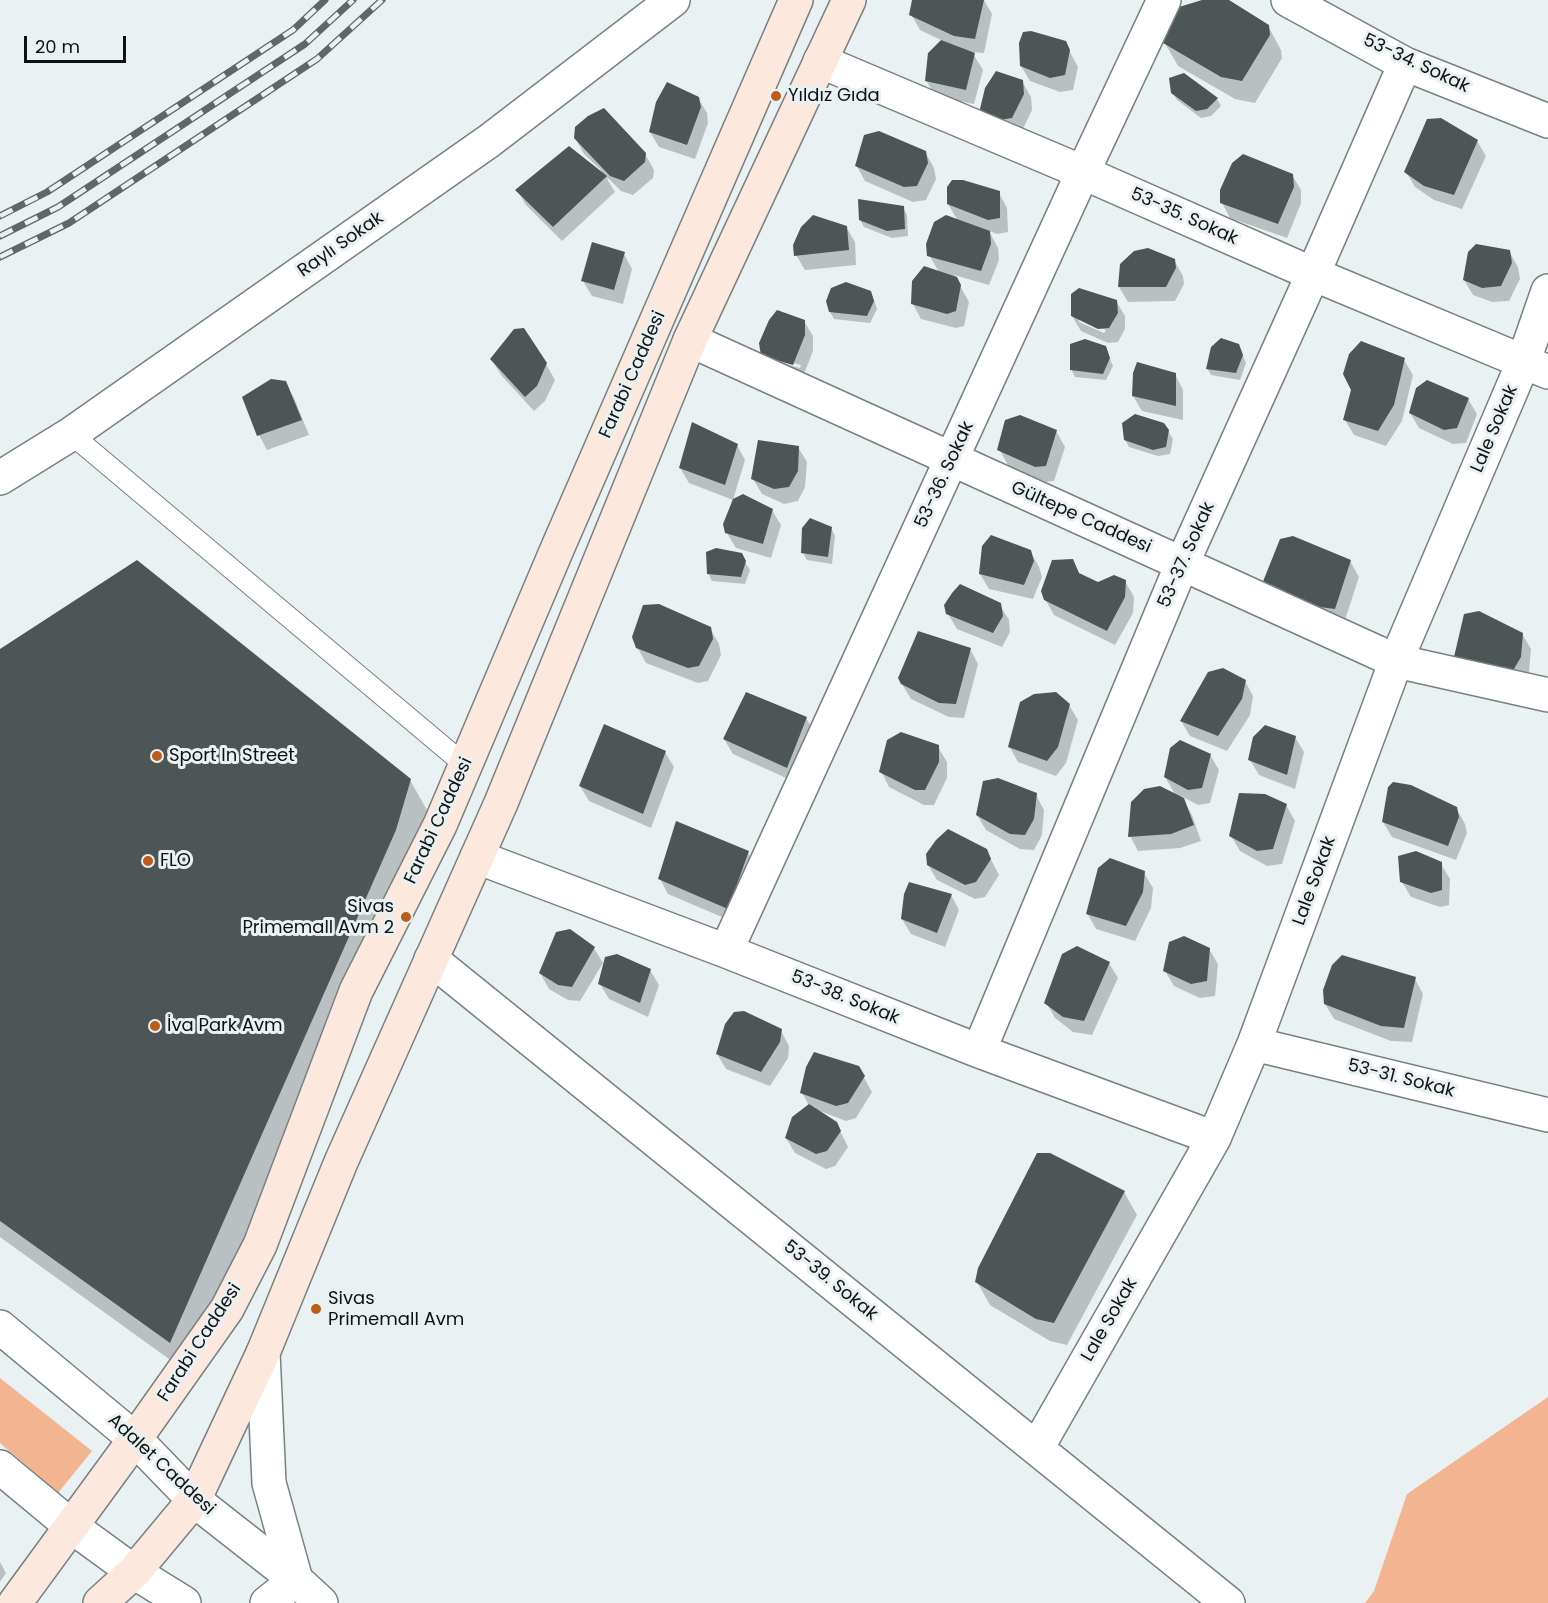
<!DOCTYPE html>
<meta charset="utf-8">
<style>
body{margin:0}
#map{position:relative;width:1548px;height:1603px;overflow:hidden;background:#e9f1f2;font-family:Poppins,sans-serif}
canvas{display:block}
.scale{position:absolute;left:24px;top:36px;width:102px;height:27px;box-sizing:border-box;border:3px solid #0f1213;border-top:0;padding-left:8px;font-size:18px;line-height:21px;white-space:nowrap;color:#0f1213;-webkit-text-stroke:4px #e9f1f2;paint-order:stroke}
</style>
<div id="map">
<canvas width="1548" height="1603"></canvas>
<div class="scale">20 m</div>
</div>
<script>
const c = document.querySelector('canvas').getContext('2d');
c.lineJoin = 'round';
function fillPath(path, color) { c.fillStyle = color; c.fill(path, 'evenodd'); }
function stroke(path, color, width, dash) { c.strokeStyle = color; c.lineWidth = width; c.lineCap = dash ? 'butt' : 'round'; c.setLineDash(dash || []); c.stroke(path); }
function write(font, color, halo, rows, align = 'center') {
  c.font = font + ' Poppins,sans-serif'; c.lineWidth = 6; c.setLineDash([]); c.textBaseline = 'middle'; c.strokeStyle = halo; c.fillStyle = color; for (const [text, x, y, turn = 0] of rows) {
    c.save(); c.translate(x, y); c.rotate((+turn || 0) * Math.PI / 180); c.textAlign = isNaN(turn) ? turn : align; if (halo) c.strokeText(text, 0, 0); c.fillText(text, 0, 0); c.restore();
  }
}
fillPath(new Path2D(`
 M0 1378 92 1451 58 1493 0 1443Z
 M1548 1397V1603H1365L1374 1591 1407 1494Z`), '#f3b491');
fillPath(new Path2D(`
 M914 0H984L992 14 984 53 972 52 983 70 974 104 935 96 926 80 930 53 943 41 920 30 911 14Z
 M1204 0H1227L1268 26 1281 50 1282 58 1255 103 1235 99 1178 66 1165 43Z
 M1065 43 1078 67 1073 90 1060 92 1030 81 1021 66Z
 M1183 74 1217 99 1221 106 1211 116 1201 118 1177 100 1172 92Z
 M1022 81 1031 97 1032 110 1021 133 990 128Z
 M698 98 707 113 708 123 695 159 659 147 650 132Z
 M575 138 645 154 654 170 653 178 633 195 621 191 608 178 607 179 615 192 562 241 526 205 517 190 600 172 601 170 584 154Z
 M1477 141 1486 156 1462 209 1434 200 1415 187 1406 172Z
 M925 152 934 168 936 179 926 200 913 202 865 181 856 165Z
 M1292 175 1301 190V203L1287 238 1230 218 1222 203Z
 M999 193 1007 208 1008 232 997 234 989 231 998 248 999 260 989 285 954 275 969 302 964 326 956 328 921 319 913 304 939 272 929 255 958 221 948 204Z
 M903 207 907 215 908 236 892 238 864 227 860 220Z
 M846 227 855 242 856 265 805 270 796 255Z
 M1509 251 1518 267 1520 279 1509 301 1492 302 1473 295 1464 280Z
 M624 254 632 269 623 304 592 296 583 281Z
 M1174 260 1183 276 1184 284 1175 301 1128 302 1119 287Z
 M870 292 874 300 877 309 870 323 834 319 830 312Z
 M1116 301 1125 316V329L1118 342 1108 343 1081 331 1072 316ZM1079 318 1106 330 1104 333 1079 322Z
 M778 312 804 321 813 336V351L802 379 771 371 762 356 761 343 771 321ZM767 356 801 365 800 368 767 359Z
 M1105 348 1113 366 1106 380 1075 377 1071 369Z
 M1242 353 1246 363 1240 380 1211 375 1207 368Z
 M492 360 546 364 555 380 545 401 534 411 501 375Z
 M1404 360 1413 375 1402 421 1386 446 1354 435 1345 420Z
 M1175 374 1183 390V420L1142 411 1133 396Z
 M286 383 294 398 309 435 267 450 259 435Z
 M1468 399 1477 414 1466 443 1453 444 1419 428 1410 413Z
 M1056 431 1065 447 1054 481 1045 482 1008 465 999 449Z
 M1168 431 1173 439 1170 454 1158 456 1129 447 1125 440Z
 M737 445 745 460 733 500 689 483 680 468Z
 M798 447 807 462 805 487 798 501 784 504 762 494 753 479Z
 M772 510 781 525 771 558 736 548 727 533Z
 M831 528 835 536 832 564 807 560 803 553Z
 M1030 551 1039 567 1042 577 1033 599 989 589 980 574Z
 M741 555 750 570 745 584 712 581 708 573Z
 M1350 561 1359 577 1344 623 1273 599Z
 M1080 575 1098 584 1125 581 1134 597 1133 613 1115 645 1054 615 1045 599Z
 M1000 605 1009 620 1010 632 1002 647 957 629 948 614Z
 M1465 615 1522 634 1531 649 1529 672 1519 689Z
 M710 628 719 644 721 655 708 681 698 683 646 663 637 647Z
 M970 649 978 664 964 718 949 717 911 699 902 684Z
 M0 650 410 780 427 810 412 861 187 1372 0 1237Z
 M1245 681 1253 696 1250 715 1227 751 1190 736 1181 721Z
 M1069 705 1078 720 1066 763 1056 776 1018 762 1009 746Z
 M806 718 815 733 795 782 733 754 724 739Z
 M1295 737 1304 752 1295 789 1259 775 1250 760Z
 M938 747 947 762V778L934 805H924L889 787 881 771Z
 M665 752 674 767 651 828 589 801 580 786Z
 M1210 755 1219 770 1210 803 1198 805 1181 796 1192 815 1201 841 1180 848 1138 851 1130 836 1176 796 1165 777Z
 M1036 795 1044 810 1042 835 1034 850 1020 849 986 830 977 815Z
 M1286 805 1295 821 1282 864 1267 866 1240 851 1231 836Z
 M1456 808 1465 824 1467 833 1456 860 1392 837 1383 822Z
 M986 850 999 875 985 897 975 899 937 880 928 865Z
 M748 853 756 868 736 923 668 894 660 879Z
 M1441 864 1450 879 1449 905 1440 907 1411 897 1402 882Z
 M1144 873 1153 888 1151 908 1135 941 1096 929 1087 913Z
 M951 895 959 910 945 947 911 934 902 919Z
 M594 948 603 963 580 1001 568 1000 549 989 540 973Z
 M1209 949 1218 964 1215 996 1200 998 1174 986 1165 971Z
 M1109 963 1118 978 1092 1035 1073 1032 1055 1018 1046 1002Z
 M650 970 659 985 648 1017 609 999 600 984Z
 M1415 979 1423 994 1412 1042 1391 1041 1334 1019 1325 1004Z
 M781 1031 789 1046 788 1058 770 1086 726 1069 717 1054Z
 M858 1067 872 1092 856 1118 846 1121 820 1111 836 1123 848 1147 835 1166 826 1169 795 1153 786 1138 809 1106 802 1092Z
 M1124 1192 1137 1215 1067 1345 1050 1341 990 1305 977 1282Z
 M0 1562 6 1573 0 1582Z`), '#0003');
fillPath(new Path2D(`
 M912 0H984L975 39 954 36 909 15Z
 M1202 0H1229L1269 25 1270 35 1242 81 1221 77 1163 43 1162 31 1179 7Z
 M1031 31 1066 41 1070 50 1065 75 1050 78 1020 66 1019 43 1023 32Z
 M941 40 975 53 966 90 925 81 928 53Z
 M996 71 1023 80 1024 94 1012 118 999 120 979 113 985 88Z
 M1184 73 1218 98 1207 109 1196 111 1171 93 1169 78Z
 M667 82 699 97 701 107 687 145 649 132 656 102Z
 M604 108 646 153 645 162 624 181 610 176 574 138 575 127 588 116Z
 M1441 118 1478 140 1454 195 1424 186 1404 172 1427 119Z
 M879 131 926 151 928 163 917 186 904 187 855 166 864 135Z
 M569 146 607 176 553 227 515 190Z
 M1243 154 1293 174 1294 187 1278 224 1220 203V190L1232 163Z
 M952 180H963L1000 191V218L988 220 947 204V187Z
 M858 199 904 206 905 229 887 231 859 220Z
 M813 215 847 226 849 250 794 256 793 245 801 227Z
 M946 215 990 231 991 244 981 271 927 256 926 244 934 222Z
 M592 242 625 252 614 290 581 281Z
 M1476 244 1510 250 1512 263 1501 286 1482 288 1463 280 1468 252Z
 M1148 248 1175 259 1176 268 1166 287H1118L1120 264 1134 251Z
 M924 266 957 277 961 285 956 311 947 314 911 304 912 281Z
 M846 282 871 291 874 301 867 316 829 312 826 301 831 288Z
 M1079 288 1117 300 1118 313 1109 328 1098 329 1071 316V294Z
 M777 310 805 320V335L793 365 761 356 759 343 769 320Z
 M524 328 547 363 537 386 525 397 490 359 514 329Z
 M1221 338 1239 344 1243 355 1236 373 1206 369 1211 347Z
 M1085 339 1106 346 1110 358 1103 374 1070 370V344Z
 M1361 341 1405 358 1394 405 1378 431 1343 420 1351 390 1343 374 1349 354Z
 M1137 362 1176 373V406L1132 396 1133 373Z
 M271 379 286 381 302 420 257 436 242 397Z
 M1427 380 1469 398 1457 428 1444 430 1409 413 1416 388Z
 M1135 414 1164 423 1169 430 1166 447 1153 450 1124 440 1122 423Z
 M1020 415 1057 430 1046 466 1035 467 997 450 1005 420Z
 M692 422 738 444 725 485 679 468Z
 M758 440 799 446 798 471 789 487 774 489 751 479Z
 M743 494 773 509 763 544 725 533 723 524 733 499Z
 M810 518 832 527 828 557 801 553 802 528Z
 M991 535 1031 550 1034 561 1024 585 979 574 982 546Z
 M1293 536 1351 560 1335 609 1312 606 1262 584 1280 539Z
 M716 548 742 553 746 561 741 577 707 574 706 552Z
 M1073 559 1079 573 1098 582 1114 575 1126 580 1125 597 1107 631 1044 600 1041 591 1052 560Z
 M137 560 411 779 396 830 170 1343 0 1221V649Z
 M960 584 1001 603 1003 616 993 633 946 614 944 605 952 593Z
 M659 604 711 627 713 639 699 666 688 668 636 648 632 637 643 605Z
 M1479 611 1523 633 1521 657 1511 674 1454 657 1464 614Z
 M918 631 971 648 956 704 939 703 901 684 898 678Z
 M1223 668 1246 680 1242 699 1218 736 1180 721 1208 672Z
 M746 692 807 717 787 768 723 739Z
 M1056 692 1070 704 1058 747 1047 761 1008 747 1020 702 1034 694Z
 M604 724 666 751 643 814 579 786Z
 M1265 725 1296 736 1287 775 1248 760 1253 737Z
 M901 732 939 745V762L925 790H915L879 772 887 740Z
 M1180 740 1211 754 1202 788 1188 790 1164 777 1170 748Z
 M998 778 1037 793 1034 819 1025 835 1010 834 976 815 983 781Z
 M1393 782 1411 785 1457 807 1459 817 1448 846 1382 822 1388 787Z
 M1160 786 1184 798 1194 825 1171 834 1128 837 1131 802 1144 789Z
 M1239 793 1265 794 1287 804 1273 849 1257 851 1229 836Z
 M676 821 749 851 728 909 658 879Z
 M948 829 987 849 991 859 976 882 965 885 927 865 926 854 936 840Z
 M1416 851 1442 862V890L1431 893 1400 882 1398 856Z
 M1110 858 1145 871 1143 892 1126 926 1086 914 1098 868Z
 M909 882 952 894 937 933 901 919 904 894Z
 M570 929 595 947 572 987 558 985 539 973 556 932Z
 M1184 936 1210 948 1207 981 1191 984 1163 971 1169 942Z
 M1077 946 1110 962 1084 1021 1063 1017 1044 1003 1062 954Z
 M617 954 651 969 640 1003 598 984 605 957Z
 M1342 955 1416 977 1404 1028 1381 1026 1324 1004 1323 990 1332 965Z
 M744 1011 782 1029 780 1042 761 1072 716 1054 725 1024 734 1012Z
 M814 1052 859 1066 865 1076 848 1103 836 1106 800 1093 806 1067Z
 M809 1104 837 1122 841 1131 827 1151 816 1154 785 1138 792 1117Z
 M1037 1153H1050L1125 1191 1054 1323 1036 1319 975 1282 978 1268Z`), '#4e5556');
const lane = new Path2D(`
 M71 434 465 765`);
const street = new Path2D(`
 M1288 0 1405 64 1548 121
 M820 61 1068 166 1313 274 1548 372
 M690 340 1396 661 1548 695
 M0 478 71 434 489 141 673 0
 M477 857 726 951 979 1051 1214 1138
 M726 951 1083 172 1164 0
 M431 959 1228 1603
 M1254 1044 1548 1115
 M979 1051 1182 564 1313 274 1405 64
 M0 1327 135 1439 194 1500 296 1580 321 1603
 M263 1353 269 1483 296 1580 267 1603
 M1037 1448 1214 1138 1254 1044 1396 661 1523 363 1548 291
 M0 1467 71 1526 134 1572 184 1603`);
const secondary = new Path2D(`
 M15 1603 135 1439 227 1309 260 1245 356 991 440 825 558 547 796 0
 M100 1603 134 1572 194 1500 263 1353 341 1162 501 803 690 340 849 0`);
stroke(lane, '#788081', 22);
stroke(street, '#788081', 36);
stroke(secondary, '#788081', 36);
stroke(lane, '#fff', 20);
stroke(street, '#fff', 33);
stroke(secondary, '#fde8dd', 33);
const rail = new Path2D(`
 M0 216 47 192 293 30 325 0
 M0 236 58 207 305 44 353 0
 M0 257 69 223 317 59 382 0`);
stroke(rail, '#616667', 7);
stroke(rail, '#e9f1f2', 4.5, [14]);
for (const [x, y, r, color] of [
 [776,96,6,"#bd5d19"],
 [157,756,6,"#bd5d19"],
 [148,861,6,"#bd5d19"],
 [406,917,6,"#bd5d19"],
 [155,1026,6,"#bd5d19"],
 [316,1309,6,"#bd5d19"]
]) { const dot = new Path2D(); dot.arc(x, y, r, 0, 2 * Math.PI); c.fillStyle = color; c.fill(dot); stroke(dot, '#e9f1f2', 2); }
write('18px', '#0f1213', '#e9f1f2', [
 ["53-34. Sokak",1416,64,25],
 ["53-35. Sokak",1184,217,24],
 ["Raylı Sokak",341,245,-35],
 ["Farabi Caddesi",633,375,-66],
 ["Lale Sokak",1495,429,-67],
 ["53-36. Sokak",945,475,-65],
 ["Gültepe Caddesi",1081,518,24],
 ["53-37. Sokak",1187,555,-66],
 ["Farabi Caddesi",439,821,-65],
 ["Lale Sokak",1315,881,-70],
 ["53-38. Sokak",845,998,22],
 ["53-31. Sokak",1401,1079,14],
 ["53-39. Sokak",830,1281,39],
 ["Lale Sokak",1110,1320,-60],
 ["Farabi Caddesi",200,1343,-57],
 ["Adalet Caddesi",161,1465,43]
]);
write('18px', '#0f1213', '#e9f1f2', [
 ["Yıldız Gıda",788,96],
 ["Sport In Street",169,756],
 ["FLO",160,861],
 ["Sivas",394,907,"right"],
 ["Primemall Avm 2",394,928,"right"],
 ["İva Park Avm",167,1026],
 ["Sivas",328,1299],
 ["Primemall Avm",328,1320]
], 'left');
</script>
